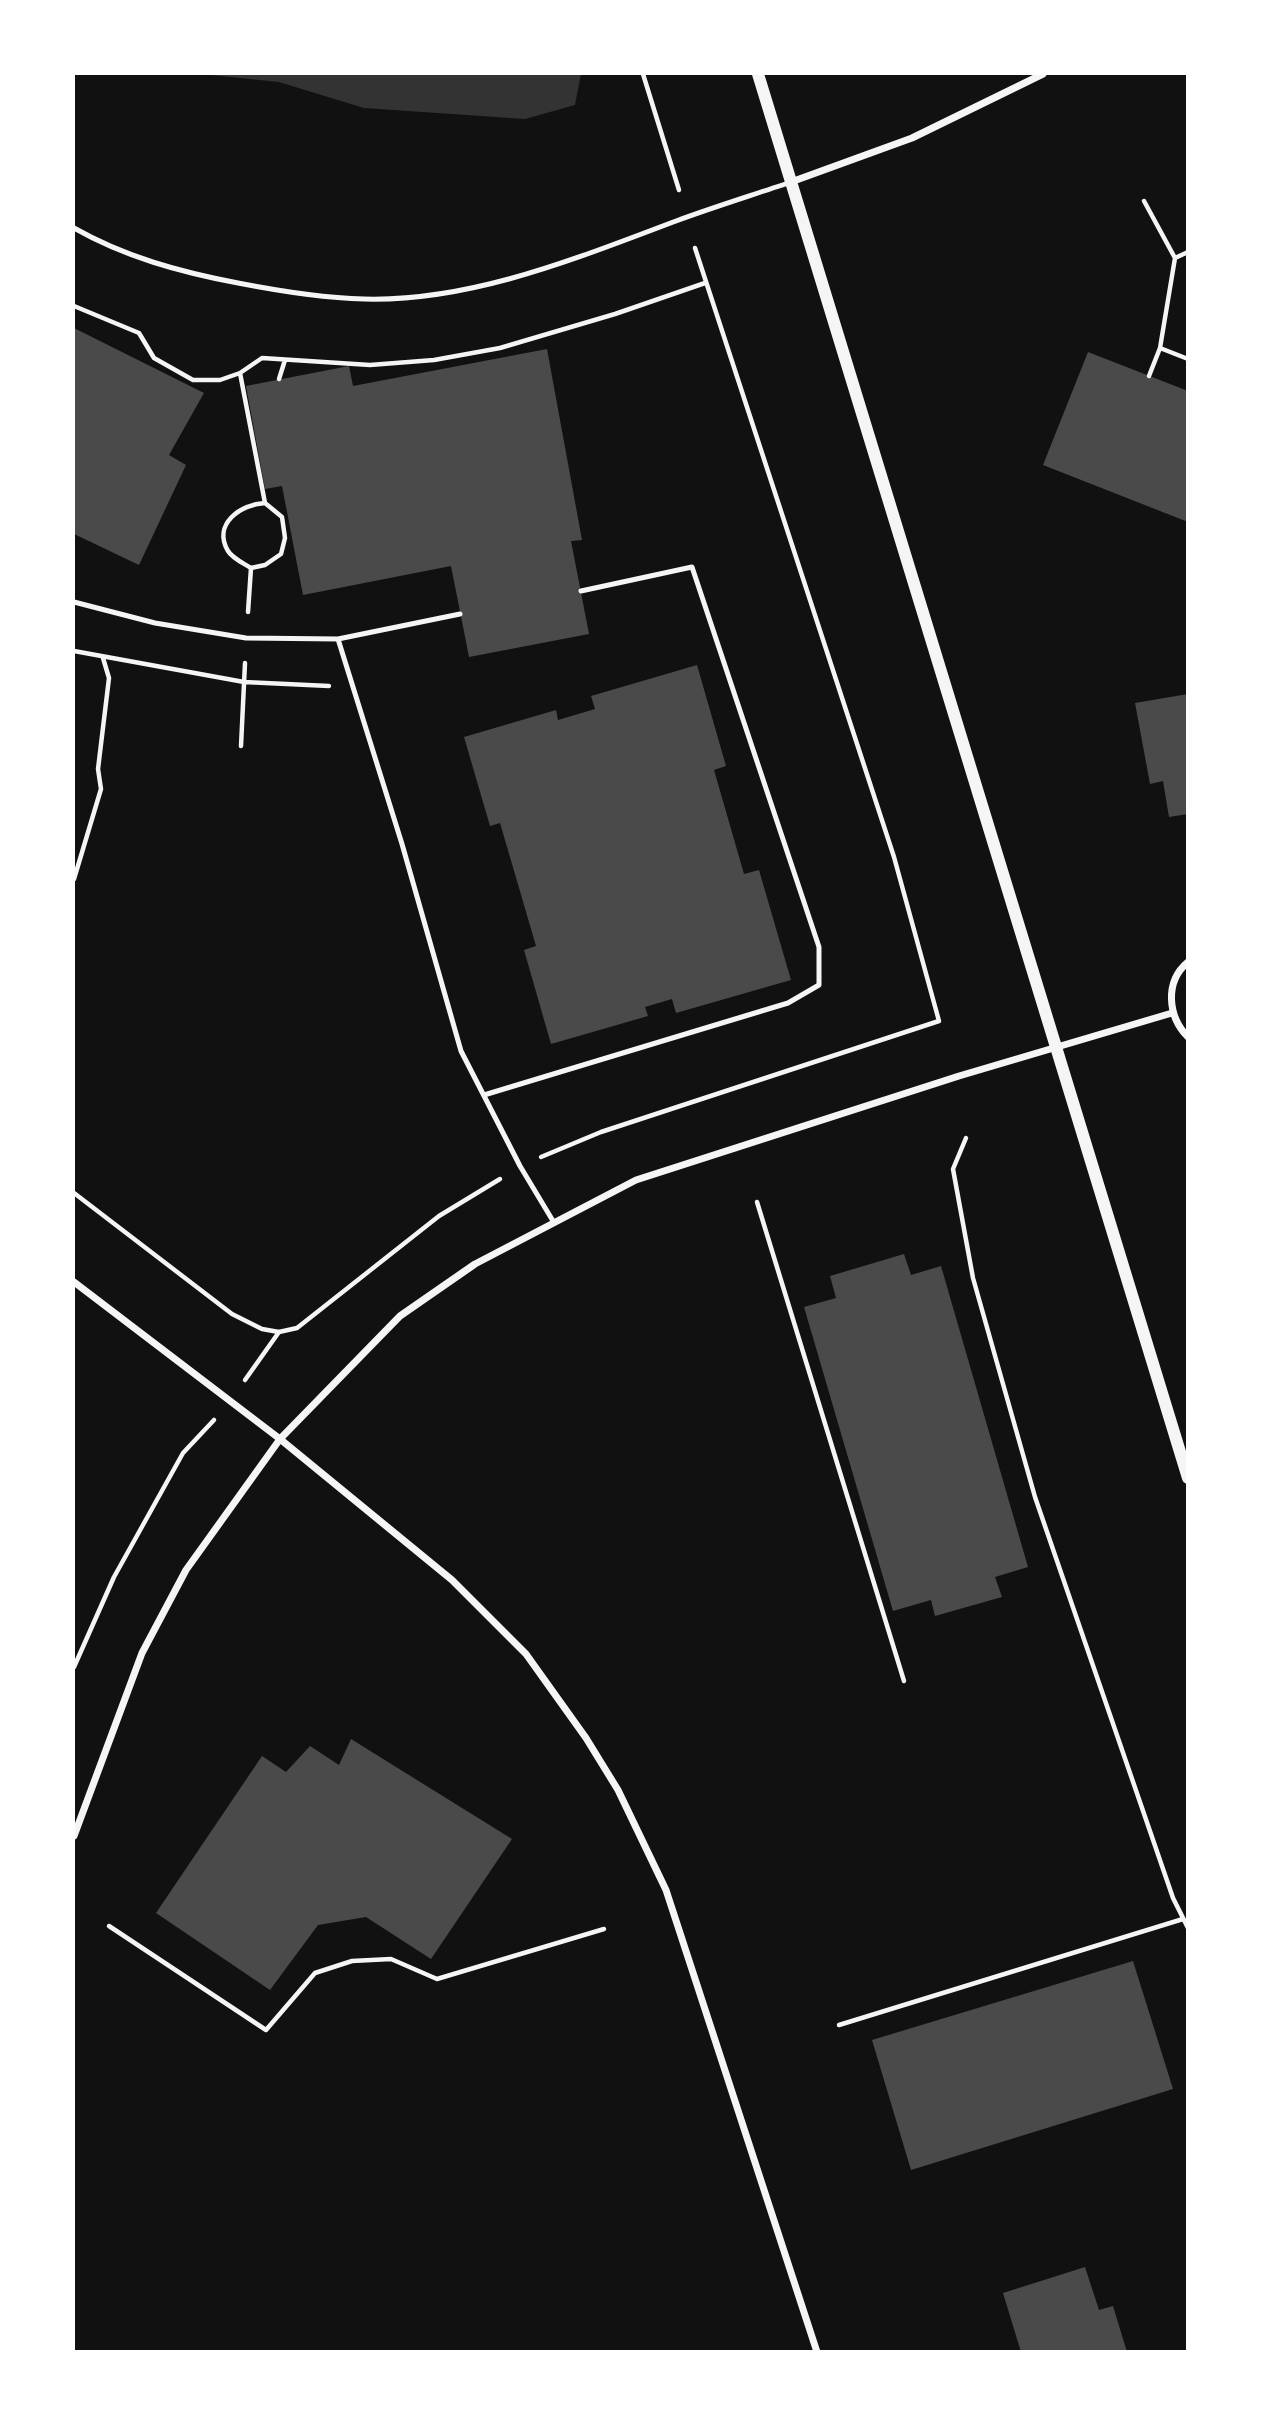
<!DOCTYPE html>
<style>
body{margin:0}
#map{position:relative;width:1261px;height:2425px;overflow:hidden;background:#111;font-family:"Crimson Pro",serif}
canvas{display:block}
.frame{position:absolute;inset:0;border:75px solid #fff;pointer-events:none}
</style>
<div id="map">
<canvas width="1261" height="2425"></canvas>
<div class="frame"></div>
</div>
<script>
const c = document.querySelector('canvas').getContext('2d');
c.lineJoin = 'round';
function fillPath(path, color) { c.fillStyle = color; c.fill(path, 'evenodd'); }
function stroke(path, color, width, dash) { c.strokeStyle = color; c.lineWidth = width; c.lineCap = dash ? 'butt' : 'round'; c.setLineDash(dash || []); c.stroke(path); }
fillPath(new Path2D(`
 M201 74H581L575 105 525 119 364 108 279 82Z`), '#333');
fillPath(new Path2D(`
 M74 328 204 393 169 455 186 465 139 565 74 534Z
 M547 349 582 540 571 541 589 634 469 657 451 566 303 595 282 486 265 489 246 386 349 366 353 386Z
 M1088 352 1188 391V522L1043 465Z
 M697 665 726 766 714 770 744 874 759 870 791 980 676 1013 672 999 645 1007 648 1016 551 1044 524 950 536 946 500 823 490 826 464 737 556 710 558 720 595 709 591 696Z
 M1188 694V814L1169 817 1163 781 1150 784 1135 703Z
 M904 1254 911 1275 941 1266 1028 1567 995 1577 1002 1597 935 1616 931 1600 893 1611 804 1307 836 1298 830 1276Z
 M351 1739 512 1839 431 1959 366 1917 318 1925 270 1990 156 1913 262 1756 286 1772 310 1746 339 1765Z
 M1133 1961 1173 2089 911 2170 872 2040Z
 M1085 2267 1099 2310 1113 2306 1127 2352H1021L1003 2293Z`), '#4a4a4a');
stroke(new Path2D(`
 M643 74 679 190
 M1144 201 1175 258 1160 348 1149 376
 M1175 258 1188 252
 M74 306 139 333 154 358 193 380H220L240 373 262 358 370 365 434 360 500 348 615 314 705 283
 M1160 348 1188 359
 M240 373 265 503C241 504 212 524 228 551 232 558 243 563 251 568L248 612
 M279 379 285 360
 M251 568 265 565 281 554 285 538 282 517 265 503
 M74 651 244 682 329 686
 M241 746 245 663
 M74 879 101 789 98 769 109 678 103 658
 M966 1138 953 1169 973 1278 1035 1497 1173 1898 1188 1928
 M541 1157 601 1132 939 1021 894 857 695 248
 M74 1193 232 1314 262 1329 279 1332 297 1328 439 1216 500 1179
 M757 1202 904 1681
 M245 1380 279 1332
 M74 1667 114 1577 183 1453 214 1420
 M109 1926 266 2030 315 1973 352 1961 391 1959 437 1979 604 1929
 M839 2025 1183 1919`), '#f5f5f5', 4.5);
stroke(new Path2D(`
 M74 228C125 257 180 272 238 283 279 291 322 298 364 299 471 302 577 258 676 221 714 207 753 195 791 182
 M74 602 155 623 246 638 338 639 402 844 461 1051 520 1166 553 1221
 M338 639 460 614
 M484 1095 788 1003 819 985V947L692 567 581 591`), '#f5f5f5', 5);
stroke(new Path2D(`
 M791 182 912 138 1043 74
 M1188 962C1164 982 1168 1017 1188 1037
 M74 1282 280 1439 452 1580 526 1654 586 1738 618 1790 666 1890 817 2352
 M74 1836 142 1653 186 1570 280 1439 400 1316 475 1264 636 1180 959 1076 1172 1013`), '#f5f5f5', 7);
stroke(new Path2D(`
 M758 74 1188 1478`), '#f5f5f5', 12);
</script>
